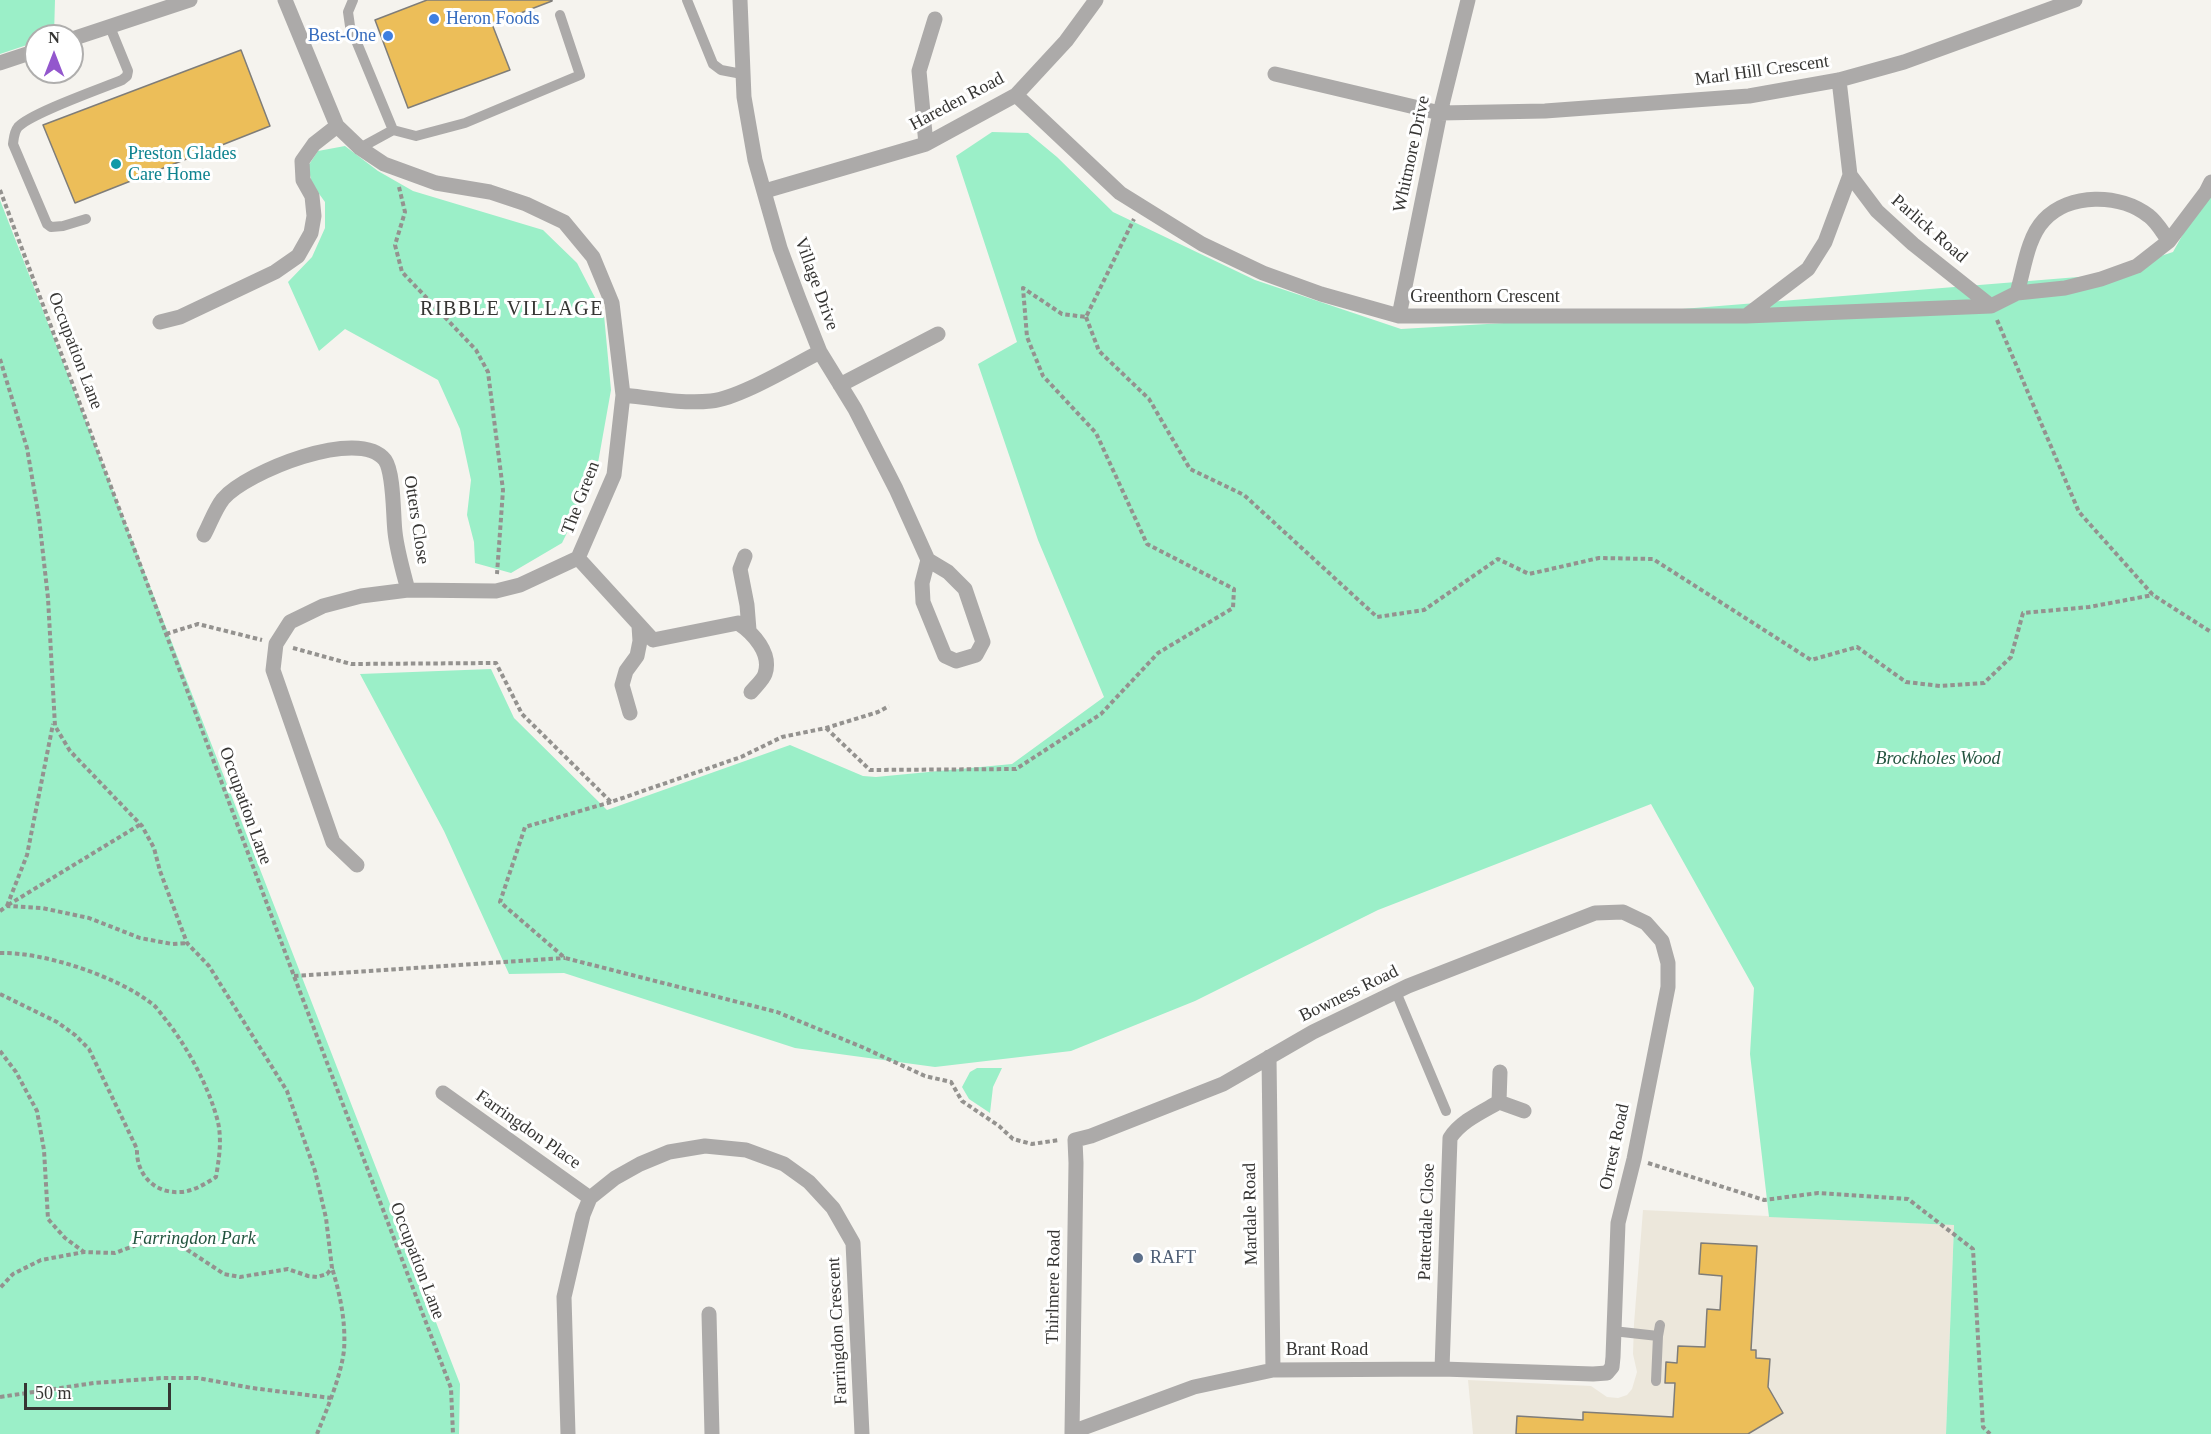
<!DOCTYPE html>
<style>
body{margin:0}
#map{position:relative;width:2211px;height:1434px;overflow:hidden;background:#f5f3ee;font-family:"Times New Roman",serif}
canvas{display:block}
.north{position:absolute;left:24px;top:24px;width:60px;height:60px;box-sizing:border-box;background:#fff;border:2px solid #afaead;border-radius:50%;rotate:0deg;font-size:16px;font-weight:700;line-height:24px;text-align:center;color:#363533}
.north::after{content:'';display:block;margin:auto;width:21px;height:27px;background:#9357cd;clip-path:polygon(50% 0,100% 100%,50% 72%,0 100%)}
.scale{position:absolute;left:24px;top:1383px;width:147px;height:27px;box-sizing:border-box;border:3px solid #363533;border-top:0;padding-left:8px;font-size:18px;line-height:21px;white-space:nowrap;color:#363533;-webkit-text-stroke:4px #fff;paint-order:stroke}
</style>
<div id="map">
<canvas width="2211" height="1434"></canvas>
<div class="north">N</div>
<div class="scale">50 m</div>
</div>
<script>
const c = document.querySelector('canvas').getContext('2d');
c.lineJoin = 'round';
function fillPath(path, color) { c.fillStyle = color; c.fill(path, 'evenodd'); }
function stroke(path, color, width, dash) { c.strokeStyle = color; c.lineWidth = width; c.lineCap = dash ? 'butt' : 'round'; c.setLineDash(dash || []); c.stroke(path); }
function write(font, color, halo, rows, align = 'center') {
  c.font = font + ' "Times New Roman",serif'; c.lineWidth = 6; c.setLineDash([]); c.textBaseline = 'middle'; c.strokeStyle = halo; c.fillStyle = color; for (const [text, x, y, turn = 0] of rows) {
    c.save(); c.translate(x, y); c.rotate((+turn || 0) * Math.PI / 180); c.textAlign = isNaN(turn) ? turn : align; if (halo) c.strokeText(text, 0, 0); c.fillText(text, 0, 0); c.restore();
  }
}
fillPath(new Path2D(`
 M1643 1210 1954 1225 1946 1434H1473L1468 1380 1591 1386 1607 1397 1618 1398 1627 1395 1632 1389 1637 1372 1633 1354 1634 1324Z`), '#ece7db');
fillPath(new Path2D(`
 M0 0H55L54 35 36 36V42L0 54Z
 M992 132 1028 133 1057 157 1113 212 1255 280 1401 329 1521 322 2103 275 2173 252 2211 184V1434H1946L1954 1225 1769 1217 1750 1054 1754 988 1651 804 1378 910 1195 1001 1071 1051 935 1067 795 1048 564 973 509 974 444 831 360 674 491 669 514 718 607 810 790 745 863 776 876 777 1012 764 1104 697 1038 540 978 364 1017 342 956 156Z
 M345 146 378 171 413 191 543 230 577 263 604 315 611 390 596 474 562 543 511 573 475 563 474 542 467 515 471 480 460 429 438 380 345 329 319 351 288 282 312 257 325 228V202L312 184 308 166 318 151Z
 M0 200 460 1384 459 1434H0Z
 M977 1068H1002L993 1087 990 1113 969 1099 962 1087 970 1072Z`), '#9befc8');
const building = new Path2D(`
 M427 0H552V1L492 24 510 70 408 108 375 20Z
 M241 50 270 126 75 203 43 125Z
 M1701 1243 1757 1246 1751 1350H1756V1358L1770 1359 1768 1387 1783 1413 1748 1434H1516L1517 1416 1583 1420V1412L1673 1417 1675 1383H1665L1666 1362 1677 1363 1678 1346 1705 1347 1707 1309 1720 1310 1722 1276 1699 1274Z`);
fillPath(building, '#ecbe59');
stroke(building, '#7f7d79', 1.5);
stroke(new Path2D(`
 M399 187 405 212 395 245 402 272 476 350 488 372 503 490 497 574
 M0 190 294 976 451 1388 453 1434
 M1086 317 1099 351 1149 399 1190 469 1244 495 1377 617 1424 610 1498 559 1529 574 1599 558 1653 559 1811 660 1857 647 1906 682 1940 686 1984 683 2011 657 2023 613 2089 607 2153 595
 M1997 320 2079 512 2153 595 2211 632
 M0 359 27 448 39 518 48 598 55 726 70 751 142 826 154 848 160 871 187 943 209 966 287 1091 315 1171 326 1218 332 1268 327 1274 317 1277 308 1276 288 1269 240 1277 224 1274 168 1237 155 1238 115 1253 84 1252 41 1260 13 1274 0 1288
 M166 634 198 624 262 640
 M293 648 351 664 496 663 522 714 611 802 741 757 782 737 826 728 878 712 889 706
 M826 728 870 770 1016 769 1101 714 1158 653 1233 608 1234 589 1147 544 1096 433 1043 376 1027 337 1023 288 1062 314 1086 317 1134 219
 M611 802 525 827 500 902 565 958 777 1012 862 1047 925 1076 951 1082 962 1101 999 1126 1013 1139 1032 1144 1059 1140
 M8 905 141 824
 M7 906 27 855 53 724
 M0 911 7 906 42 908 89 918 140 938 172 944 187 943
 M0 953C44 952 116 976 151 1003 157 1007 161 1014 166 1020 188 1048 209 1087 218 1122 222 1141 219 1159 216 1177 205 1184 194 1191 181 1192 155 1194 136 1175 137 1149L89 1049 75 1035 57 1022 0 994
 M294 976 565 958
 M0 1051 16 1072 37 1111 44 1150 48 1219 65 1238 84 1252
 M1648 1163 1764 1200 1818 1193 1908 1199 1973 1249 1983 1427 1990 1434
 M0 1397 94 1383 162 1378H198L252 1388 331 1398
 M317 1434C327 1409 341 1376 344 1350 346 1322 340 1294 332 1268`), '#94928f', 4, [4.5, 3]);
stroke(new Path2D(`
 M353 0 348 12 350 26 393 130 360 148
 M687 0 713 64 721 70 742 74
 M393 130 416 136 465 123 580 75 560 15
 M86 219 63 226 51 227 47 224 13 144C14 137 14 132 18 127 31 113 100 89 122 80L127 76 128 71 110 27
 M1396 992 1446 1111
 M1613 1331 1658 1336 1660 1325
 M1656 1381 1658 1336`), '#acaaa9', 10);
stroke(new Path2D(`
 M285 0 337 126 360 148 384 164 436 183 490 192 526 204 564 222 593 257 612 303 623 395 614 475 578 558 520 585 496 591 408 590 361 596 323 606 290 622 276 644 273 670 333 842 357 865
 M740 0 744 97 755 160 780 248 799 299 820 352 855 409 896 489 928 560 948 572 965 589 983 642 976 655 956 661 945 656 923 602 922 583 928 560
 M1275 74 1440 113 1545 111 1749 96 1839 80 1904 62 2075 0
 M1839 80 1850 175 1877 211 1913 244 1991 306
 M1016 95 1120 193 1202 244 1263 273 1321 294 1399 316H1746L1991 306 2017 293 2065 288 2101 279 2137 266 2169 241 2206 192 2211 182
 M926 144 919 71 935 19
 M765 191 926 144 1016 95 1066 41 1096 0
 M2017 293C2024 270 2027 238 2044 220 2069 193 2120 193 2149 216 2157 222 2163 233 2169 241
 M1399 316 1440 113 1468 0
 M1746 316 1808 269 1825 242 1850 175
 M160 322 180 317 275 272 298 256 311 233 314 216 312 196 303 180 302 161 314 144 337 126
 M840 385 938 334
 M623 395C651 398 682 404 711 401 740 398 792 366 820 352
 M204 535C210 524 215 509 223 499 246 472 359 426 385 460 394 473 393 515 395 532 397 551 403 571 408 590
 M745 556 740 569 747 605 749 630
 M578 558 653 640 738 623C753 633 772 653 765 674 763 680 755 687 751 692
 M630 713 622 685 626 671 637 656 640 641 639 626
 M1269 1057 1273 1370
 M443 1093 590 1198
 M1499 1102 1524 1111
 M709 1314 712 1434
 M1442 1369 1450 1138C1461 1121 1482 1112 1499 1102L1500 1072
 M1072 1432 1194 1387 1273 1370 1442 1369 1593 1374 1607 1373 1612 1367 1613 1357 1618 1223 1634 1159 1668 987V963L1662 941 1646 923 1623 912 1595 913 1408 986 1313 1032 1223 1084 1091 1136 1075 1140 1076 1163 1072 1432V1434
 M568 1434 564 1297 583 1215 590 1198 615 1178 640 1164 669 1152 705 1146 746 1150 784 1164 809 1182 833 1208 853 1243 862 1434`), '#acaaa9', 15);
stroke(new Path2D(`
 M72 39 190 0
 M0 63 36 51`), '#acaaa9', 15);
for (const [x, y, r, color] of [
 [434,19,6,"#3f7fe0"],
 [388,36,6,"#3f7fe0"],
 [116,164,6,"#0f9aa8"],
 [1138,1258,6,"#5c6f8a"]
]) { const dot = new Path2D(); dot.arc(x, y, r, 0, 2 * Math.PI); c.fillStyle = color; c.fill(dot); stroke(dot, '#fff', 2); }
write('18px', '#366cbe', '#fff', [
 ["Heron Foods",446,19],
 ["Best-One",376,36,"right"]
], 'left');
write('18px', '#363533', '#fff', [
 ["Marl Hill Crescent",1762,71,-8],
 ["Hareden Road",957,102,-28],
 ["Whitmore Drive",1412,154,-78],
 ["Parlick Road",1929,229,41],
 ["Village Drive",816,284,70],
 ["Greenthorn Crescent",1485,297],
 ["Occupation Lane",75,351,69],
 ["The Green",581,498,-69],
 ["Otters Close",416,520,81],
 ["Occupation Lane",245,806,70],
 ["Bowness Road",1349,994,-26],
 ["Farringdon Place",528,1130,35],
 ["Orrest Road",1615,1147,-78],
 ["Mardale Road",1251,1214,-91],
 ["Patterdale Close",1427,1222,-88],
 ["Occupation Lane",417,1261,69],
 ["Thirlmere Road",1054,1287,-89],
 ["Farringdon Crescent",838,1331,-93],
 ["Brant Road",1327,1350]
]);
write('18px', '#0d838f', '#fff', [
 ["Preston Glades",128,154],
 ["Care Home",128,175]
], 'left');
write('italic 18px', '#23543f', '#fff', [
 ["Brockholes Wood",1938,759],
 ["Farringdon Park",194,1239]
]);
write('18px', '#4e5e75', '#fff', [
 ["RAFT",1150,1258]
], 'left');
c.letterSpacing = '1.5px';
write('20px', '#363533', '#fff', [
 ["RIBBLE VILLAGE",512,310]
]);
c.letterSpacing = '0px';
</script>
